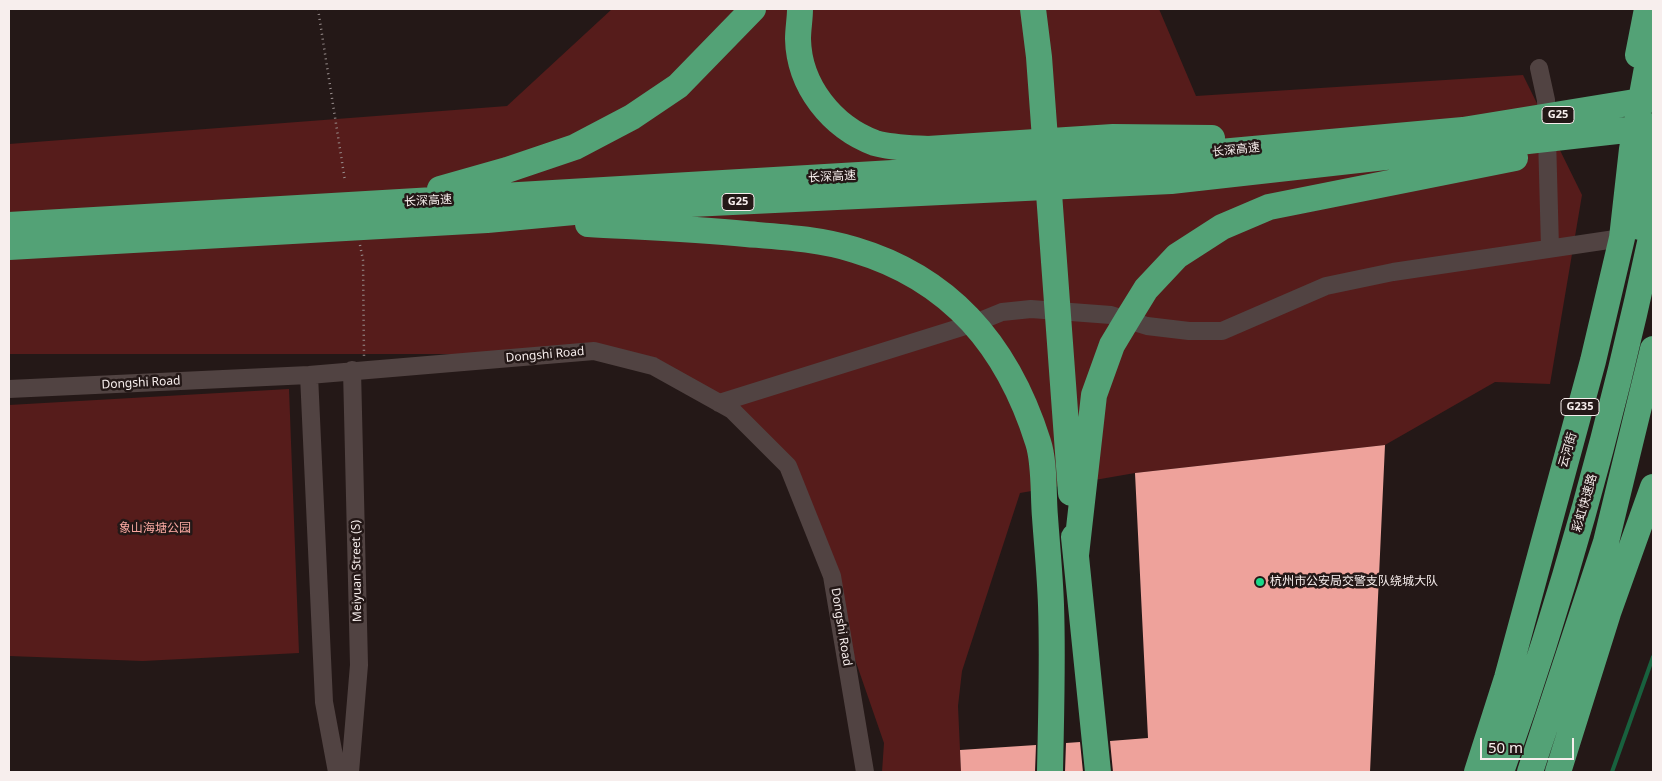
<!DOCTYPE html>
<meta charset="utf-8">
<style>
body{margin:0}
#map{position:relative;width:1662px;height:781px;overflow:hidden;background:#241817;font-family:"Noto Sans",sans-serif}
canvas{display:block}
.frame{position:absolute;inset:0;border:10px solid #f7eeed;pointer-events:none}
.scale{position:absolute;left:1480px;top:738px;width:94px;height:22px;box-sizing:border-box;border:2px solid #f7eeed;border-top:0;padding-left:6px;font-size:15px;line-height:18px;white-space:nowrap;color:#f7eeed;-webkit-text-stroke:4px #241817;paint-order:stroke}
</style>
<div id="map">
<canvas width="1662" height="781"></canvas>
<div class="frame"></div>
<div class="scale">50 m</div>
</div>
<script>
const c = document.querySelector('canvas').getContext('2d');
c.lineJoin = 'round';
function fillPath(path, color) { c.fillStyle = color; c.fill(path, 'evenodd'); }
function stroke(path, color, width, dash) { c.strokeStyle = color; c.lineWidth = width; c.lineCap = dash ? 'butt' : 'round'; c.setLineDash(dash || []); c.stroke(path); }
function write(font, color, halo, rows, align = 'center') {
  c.font = font + ' "Noto Sans","Noto Sans SC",sans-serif'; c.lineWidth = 5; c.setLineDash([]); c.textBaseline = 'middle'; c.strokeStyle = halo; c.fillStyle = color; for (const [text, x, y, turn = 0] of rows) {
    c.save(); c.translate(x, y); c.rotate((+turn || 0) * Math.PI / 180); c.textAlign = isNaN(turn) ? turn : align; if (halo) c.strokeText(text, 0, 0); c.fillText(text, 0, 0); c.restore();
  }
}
fillPath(new Path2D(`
 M612 9H1159L1196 96 1523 75 1582 195 1550 384 1495 382 1385 445 1135 473 1020 493 962 671 958 706 961 772H882L884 743 788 466 719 403 653 366 567 354H9V144L507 106Z
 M289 389 299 653 143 661 9 656V405Z`), '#561c1b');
stroke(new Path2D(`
 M1612 772 1653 657`), '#18613e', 4);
fillPath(new Path2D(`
 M1385 445 1370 772H1113L1110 741 1148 738 1135 473Z
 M1080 742 1083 772H1065L1066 743Z
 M1036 745 1035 772H961L960 750Z`), '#eea29b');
stroke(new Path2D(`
 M318 9 345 181
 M360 245 363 260 364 356`), '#988d8c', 2.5, [1, 4]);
stroke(new Path2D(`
 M1539 68 1546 100 1550 248
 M309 375 324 702 337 772
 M9 389 309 375 594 351 653 366 732 410 788 466 832 576 865 772
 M719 403 975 323 1002 312 1031 309 1111 315 1147 326 1189 331H1222L1326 286 1393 272 1622 238
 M350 772 359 665 352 370`), '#514342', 18);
stroke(new Path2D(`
 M800 9C800 19 798 29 798 39 799 86 832 127 875 143 892 148 911 148 928 149L1113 137 1212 138
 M1033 9 1039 57 1071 493
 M1638 55 1647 9
 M440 189 507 170 575 147 632 117 678 86 753 9
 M588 224C641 227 693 229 746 234 783 237 820 239 855 250 952 279 1008 347 1038 442 1045 463 1043 495 1045 517 1047 546 1050 575 1051 605 1053 660 1051 716 1050 772
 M9 225 1165 157 1463 130 1653 99
 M1640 227 1653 151
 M9 247 487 220 628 207 1171 181 1653 127
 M1074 537 1098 772
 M1076 555 1094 395 1112 345 1130 315 1146 289 1177 256 1222 227 1269 207 1515 158
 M1477 772 1507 678 1593 361 1622 238 1632 149 1653 35
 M1501 772C1564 595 1614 413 1653 229
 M1530 772 1606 542 1653 349
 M1558 772 1608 613 1653 487`), '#53a276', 26);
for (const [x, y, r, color] of [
 [1260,582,5,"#19d989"]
]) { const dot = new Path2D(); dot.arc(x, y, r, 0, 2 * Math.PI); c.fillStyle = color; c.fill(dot); stroke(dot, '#241817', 2); }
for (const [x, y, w] of [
 [1558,115,32],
 [738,202,32],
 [1580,407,38]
]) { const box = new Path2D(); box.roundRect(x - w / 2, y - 8.5, w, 17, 4); c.fillStyle = '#241817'; c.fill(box); stroke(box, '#f7eeed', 1); }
write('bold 11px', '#f7eeed', null, [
 ["G25",1558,115],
 ["G25",738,202],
 ["G235",1580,407]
]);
write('12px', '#f7eeed', '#241817', [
 ["长深高速",1236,150,-6],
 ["长深高速",832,177,-3],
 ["长深高速",428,201,-3],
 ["Dongshi Road",545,355,-5],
 ["Dongshi Road",141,383,-3],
 ["云河街",1568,450,-74],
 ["彩虹快速路",1585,503,-74],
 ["Meiyuan Street (S)",357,571,-91],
 ["Dongshi Road",841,627,81]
]);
write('12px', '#f9a8a1', '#241817', [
 ["象山海塘公园",155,529]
]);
write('12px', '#f7eeed', '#241817', [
 ["杭州市公安局交警支队绕城大队",1270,582]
], 'left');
</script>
